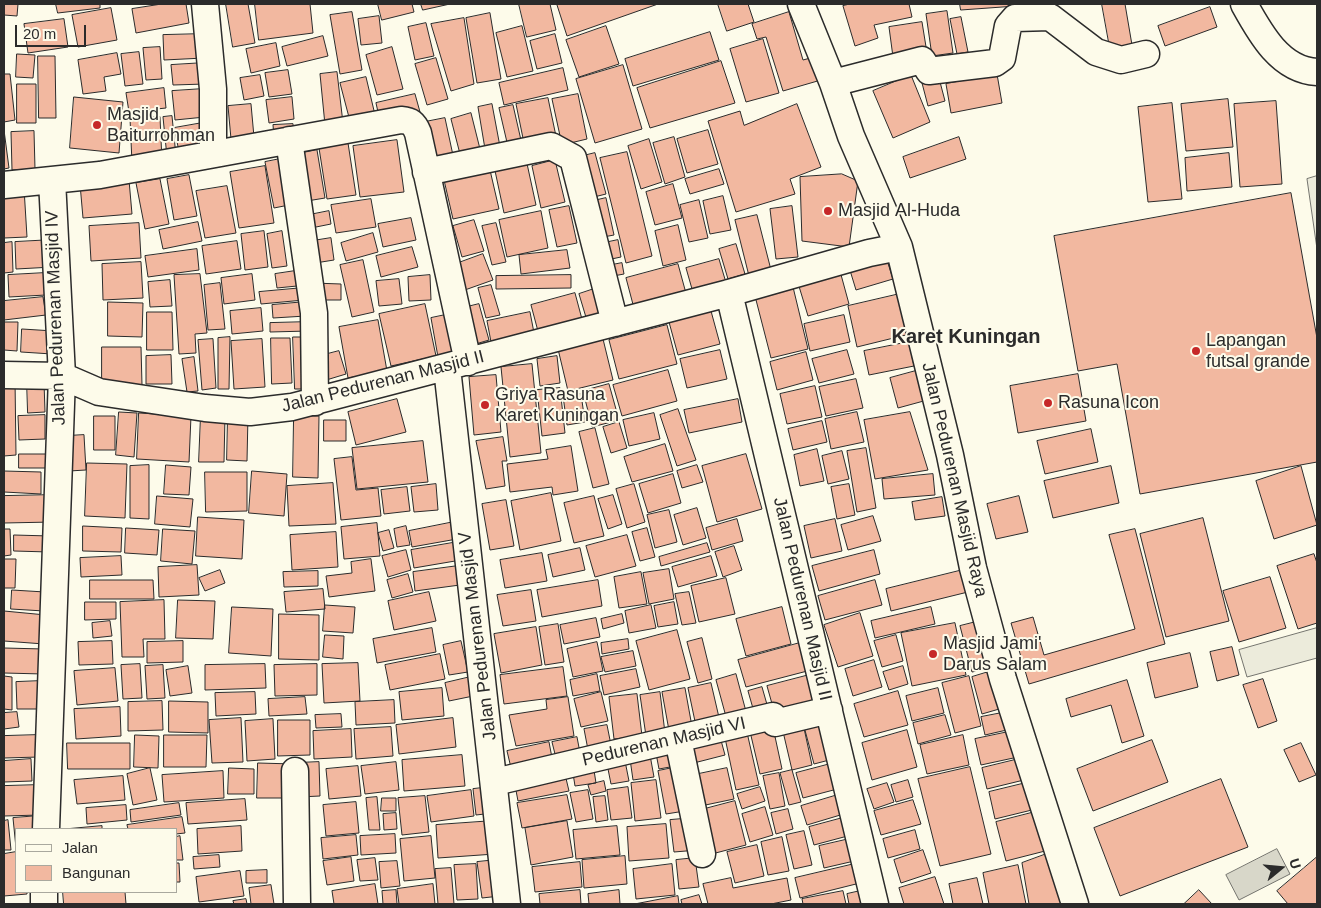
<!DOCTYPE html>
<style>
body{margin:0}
#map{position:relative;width:1321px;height:908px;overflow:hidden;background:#fdfbea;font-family:Helvetica,sans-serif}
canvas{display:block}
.frame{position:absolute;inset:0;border:5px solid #2b2b2b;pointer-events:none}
.legend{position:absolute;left:15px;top:828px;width:162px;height:65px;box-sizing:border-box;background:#fdfbea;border:1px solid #a9a89e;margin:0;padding:6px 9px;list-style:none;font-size:15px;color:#2b2b2b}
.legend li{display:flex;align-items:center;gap:10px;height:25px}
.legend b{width:25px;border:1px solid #a9a89e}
.north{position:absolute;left:1256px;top:843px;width:50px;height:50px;-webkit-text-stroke:4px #fdfbea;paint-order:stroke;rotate:73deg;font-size:14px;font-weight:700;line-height:20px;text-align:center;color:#2b2b2b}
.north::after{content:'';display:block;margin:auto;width:18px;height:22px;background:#2b2b2b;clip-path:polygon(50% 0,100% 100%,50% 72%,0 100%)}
.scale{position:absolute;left:15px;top:25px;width:71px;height:22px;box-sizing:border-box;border:2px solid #2b2b2b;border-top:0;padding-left:6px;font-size:15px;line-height:18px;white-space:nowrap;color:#2b2b2b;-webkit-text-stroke:4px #fdfbea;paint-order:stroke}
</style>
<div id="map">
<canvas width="1321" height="908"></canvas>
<div class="frame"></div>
<ul class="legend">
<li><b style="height:6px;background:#fdfbea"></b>Jalan</li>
<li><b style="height:14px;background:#f2b8a0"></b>Bangunan</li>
</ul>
<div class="north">U</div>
<div class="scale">20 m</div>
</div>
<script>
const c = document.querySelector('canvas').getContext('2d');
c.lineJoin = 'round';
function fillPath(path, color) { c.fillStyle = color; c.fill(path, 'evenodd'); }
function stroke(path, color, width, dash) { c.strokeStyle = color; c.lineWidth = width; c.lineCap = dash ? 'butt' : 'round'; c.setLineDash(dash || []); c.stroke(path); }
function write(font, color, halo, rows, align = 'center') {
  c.font = font + ' Helvetica,sans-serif'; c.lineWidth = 4; c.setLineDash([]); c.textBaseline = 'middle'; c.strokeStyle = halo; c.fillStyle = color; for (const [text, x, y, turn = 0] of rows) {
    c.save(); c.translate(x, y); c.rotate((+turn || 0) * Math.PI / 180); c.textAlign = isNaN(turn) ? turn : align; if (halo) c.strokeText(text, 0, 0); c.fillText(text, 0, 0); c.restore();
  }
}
const green = new Path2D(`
 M1317 176V249L1307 179Z
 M1317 628V658L1247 677 1239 650Z`);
fillPath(green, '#ecebdb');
stroke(green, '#74746e', 1);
const water = new Path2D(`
 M1277 849 1290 874 1239 900 1226 875Z`);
fillPath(water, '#d8d7c9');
stroke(water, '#74746e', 1);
const building = new Path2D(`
 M4 4H18L17 16 4 15Z
 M56 4H100V8L58 13Z
 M162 4H186L189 23 136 33 132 9Z
 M226 4H248L255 43 233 47Z
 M255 4H310L313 33 259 40Z
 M378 4H412L414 12 382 20Z
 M421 4H450L423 10Z
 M519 4H550L556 30 527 37Z
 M561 4H658L567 36 557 5Z
 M718 4H748L754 22 727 31Z
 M850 4H909L912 17 874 25 878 38 855 46 843 6Z
 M960 4H1044L961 10Z
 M1102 4H1125L1132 45 1110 48Z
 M1210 7 1217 27 1165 46 1158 26Z
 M111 8 117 40 78 47 72 15Z
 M947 11 953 53 932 56 926 14Z
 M352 12 362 70 340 74 330 15Z
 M789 12 803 60 814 57 821 80 783 91 766 37 757 39 752 24Z
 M490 13 501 79 477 83 466 18Z
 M379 16 382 43 361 45 358 19Z
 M961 17 968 52 957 54 950 19Z
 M464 18 474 84 451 91 431 24Z
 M64 19 68 47 28 53 24 24Z
 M922 22 927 53 893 57 889 27Z
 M426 23 434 56 415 60 408 27Z
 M522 26 533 71 507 77 496 33Z
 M606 26 619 64 579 77 566 40Z
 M710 32 719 60 633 86 625 59Z
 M203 34 204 58 164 60 163 35Z
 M555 34 562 63 537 69 530 41Z
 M323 36 328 56 287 66 282 47Z
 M763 39 779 93 746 102 730 49Z
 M276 43 280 66 251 73 246 49Z
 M160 47 162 79 146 80 143 48Z
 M392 47 403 89 377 95 366 55Z
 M139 52 143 84 125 86 121 54Z
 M117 53 121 74 104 77 106 91 83 94 78 60Z
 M17 54 35 55 33 78 16 77Z
 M38 56H55L56 118H39Z
 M436 58 448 99 427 105 415 64Z
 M721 61 735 103 650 128 637 88Z
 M204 63 205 84 173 85 171 65Z
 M623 65 642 129 595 143 576 79Z
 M563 68 568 90 504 105 499 83Z
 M288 70 292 94 269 97 265 73Z
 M337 72 343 123 325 125 320 74Z
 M4 74H10L15 120 4 122Z
 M997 74 1002 103 951 113 946 84Z
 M260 75 264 96 244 100 240 78Z
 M911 75 930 122 893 138 873 91Z
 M366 77 376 119 351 125 340 83Z
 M939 78 945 101 928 106 922 83Z
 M17 84H36V123H17Z
 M164 88 166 108 129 112 126 93Z
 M203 89 205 117 175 120 172 91Z
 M415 94 420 112 380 121 376 103Z
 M578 94 587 139 562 145 552 99Z
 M74 97 123 102 119 153 70 148Z
 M292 97 294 119 269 123 266 100Z
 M548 98 557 141 525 148 516 104Z
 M1228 99 1233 147 1186 151 1181 104Z
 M1276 101 1282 184 1240 187 1234 104Z
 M1172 103 1182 199 1148 202 1138 107Z
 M251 104 254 137 231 139 228 106Z
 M492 104 501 152 486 155 478 107Z
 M797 104 821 167 790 179 795 194 736 212 708 121 740 111 744 125Z
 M513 105 523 149 509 151 499 108Z
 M471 113 480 149 460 154 451 119Z
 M172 116 176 156 167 157 163 117Z
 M160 117 162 161 132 163 130 118Z
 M445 118 454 160 434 164 425 122Z
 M208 122 212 145 179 151 174 128Z
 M293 124 294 135 274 137 273 125Z
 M4 130 9 168 4 169Z
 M708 130 718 164 687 173 677 139Z
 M34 131 35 169 12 170 11 132Z
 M674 137 685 177 665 184 653 143Z
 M959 137 966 159 910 178 903 157Z
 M649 139 662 182 641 189 628 146Z
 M397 140 404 192 360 197 353 146Z
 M348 143 356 195 327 199 319 148Z
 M317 150 325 198 301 202 293 155Z
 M627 152 652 256 626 263 600 158Z
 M595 153 606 194 590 198 579 157Z
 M1229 153 1232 187 1187 191 1185 158Z
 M285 158 294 204 274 208 265 162Z
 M526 159 536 205 504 213 494 166Z
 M555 160 565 202 541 208 532 166Z
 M265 166 274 223 239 228 230 172Z
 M719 169 724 184 690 194 685 179Z
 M490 170 499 209 453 219 444 180Z
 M842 174 858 181 849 247 802 241 800 177Z
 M189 175 197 216 174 220 167 179Z
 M160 179 169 224 145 229 136 183Z
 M129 180 132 214 83 218 80 184Z
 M673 184 682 218 655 225 646 192Z
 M227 186 236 233 205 238 196 191Z
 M24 188 27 237 4 238V189Z
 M1291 193 1317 338V462L1140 494 1117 364 1078 371 1054 236Z
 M723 196 731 230 710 234 703 201Z
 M606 198 614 235 598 238 589 202Z
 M371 199 376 227 336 233 331 205Z
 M699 200 708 238 689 242 680 205Z
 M569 206 577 243 557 247 549 210Z
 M792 206 798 257 776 259 770 209Z
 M329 211 331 224 306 229 304 216Z
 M541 211 548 248 507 257 499 220Z
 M757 215 771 270 749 276 735 220Z
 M411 218 416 240 383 247 378 224Z
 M474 220 484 251 462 257 453 226Z
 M198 222 202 241 163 249 159 230Z
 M139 223 141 258 91 261 89 226Z
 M496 223 506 262 492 265 482 226Z
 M678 225 686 260 663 266 655 231Z
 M264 231 268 267 245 270 241 234Z
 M282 231 287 266 272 268 267 234Z
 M373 233 378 252 346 261 341 243Z
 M331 238 334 260 309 264 306 242Z
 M52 240 53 267 16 269 15 242Z
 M618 240 621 257 602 261 599 244Z
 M237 241 241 269 206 274 202 246Z
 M12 242 13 272 4 273V243Z
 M736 244 745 274 728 279 719 249Z
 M412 247 418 267 381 277 376 256Z
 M197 249 199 270 148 277 145 256Z
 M567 250 570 268 521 274 519 255Z
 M483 254 493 280 462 291 453 265Z
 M886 257 893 279 856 290 849 267Z
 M719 259 727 286 694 296 686 268Z
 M363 260 374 312 352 317 340 265Z
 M141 262 143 298 103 300 102 264Z
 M622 263 624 274 608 277 607 266Z
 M678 264 687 297 635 312 626 278Z
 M295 271 297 286 277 288 275 274Z
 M840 271 849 304 808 316 798 283Z
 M45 273 46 295 9 297 8 275Z
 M200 274 207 333 195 334 196 353 179 354 174 275Z
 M252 274 255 300 224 304 221 278Z
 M430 275 431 300 409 301 408 277Z
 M571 275V288L496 289V276Z
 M399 279 402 304 379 306 376 281Z
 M170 280 172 306 150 307 148 282Z
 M220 283 225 329 208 330 204 285Z
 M313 283 341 284V300H314Z
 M491 285 500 315 486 318 478 288Z
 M600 287 609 318 588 324 579 294Z
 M793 287 808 349 771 358 755 296Z
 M303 288 304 300 261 304 259 292Z
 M575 293 583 323 539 335 531 305Z
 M904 293 914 333 857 347 848 306Z
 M43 297 46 315 4 320V301Z
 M108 302 143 303 142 337 108 336Z
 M305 302 306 316 273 318 272 305Z
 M425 304 436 356 391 366 379 314Z
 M479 304 489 340 469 346 459 309Z
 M261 308 263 331 232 334 230 311Z
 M711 311 720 344 678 355 669 322Z
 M147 312H172L173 350H147Z
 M530 312 535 338 492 347 487 321Z
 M450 314 457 353 438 357 431 318Z
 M844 315 850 342 810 351 804 324Z
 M378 320 387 371 348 378 339 327Z
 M4 322H18L17 351 4 350Z
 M308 322 309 331 270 332V323Z
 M667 325 677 364 619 379 609 340Z
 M22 329 54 331 52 354 21 352Z
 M230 337 229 389H218V338Z
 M293 337H306L307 389H295Z
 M271 338H290L292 383 272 384Z
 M213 339 216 388 202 390 198 340Z
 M262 339 265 387 234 389 231 341Z
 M603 339 613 380 568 391 558 349Z
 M909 342 914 366 869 375 864 351Z
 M102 347H141L142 385H102Z
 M720 350 727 379 687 388 680 359Z
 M847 350 854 374 819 383 812 359Z
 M339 351 346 374 323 381 316 357Z
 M806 352 813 380 777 390 770 362Z
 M171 355 172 384H146V356Z
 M557 356 560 383 540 386 537 359Z
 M194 357 198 391 187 392 182 359Z
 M532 364 541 453 510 457 501 367Z
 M923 369 931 399 898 408 890 378Z
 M668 370 677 401 622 416 613 385Z
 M1078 374 1086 421 1018 433 1010 386Z
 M496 375 501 432 474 435 469 377Z
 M4 379H15L16 455 4 456Z
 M856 379 863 408 826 416 819 387Z
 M27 382H44L45 412 28 413Z
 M609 384 619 420 592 427 583 391Z
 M815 386 822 417 787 424 780 394Z
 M560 388 565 433 542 436 537 390Z
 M581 394 585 422 567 425 563 396Z
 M397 399 406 432 356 445 348 412Z
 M738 399 742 422 689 433 684 410Z
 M678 409 696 460 677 466 660 415Z
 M119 412 137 413 134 457 116 455Z
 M857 412 864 442 831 449 825 419Z
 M910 412 928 470 875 479 864 420Z
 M139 413 191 416 189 462 137 459Z
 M654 413 660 439 629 446 623 420Z
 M201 414 225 415 224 462H199Z
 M45 415V439L19 440 18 416Z
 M228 415H248L247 461 227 460Z
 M94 416H115V450H94Z
 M294 416H319L318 478 293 477Z
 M324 420H346V441H324Z
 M822 421 827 442 793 450 788 429Z
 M619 422 627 448 611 453 603 427Z
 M595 428 609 484 593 488 579 432Z
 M1091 429 1098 462 1045 474 1037 441Z
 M84 435 86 470 69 471 67 436Z
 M503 437 507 461H502L505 486 486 489 476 441Z
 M423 441 428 482 357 489 352 448Z
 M665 444 673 471 632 482 624 457Z
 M571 446 578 491 553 495 552 487 510 492 507 464 548 459 546 450Z
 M866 448 876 508 857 512 847 451Z
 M817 449 824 481 800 486 794 455Z
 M842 451 849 479 828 484 822 456Z
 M19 454H53V468H19Z
 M746 454 762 509 717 522 702 466Z
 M352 457 356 490 378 488 381 516 341 520 334 459Z
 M87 463 127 464 125 518 85 516Z
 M149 465V519L130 518V466Z
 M166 465 191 467 189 495 164 494Z
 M697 465 703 482 682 488 677 471Z
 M1111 466 1119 503 1053 518 1044 481Z
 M1301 466 1317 525 1274 539 1256 481Z
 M4 471 41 472V494L4 492Z
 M252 471 287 474 284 516 249 513Z
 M205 472H247V511L206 512Z
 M673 474 681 503 648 513 639 484Z
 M933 474 935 495 884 499 882 479Z
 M333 483 336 524 289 526 287 486Z
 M436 484 438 510 414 512 411 487Z
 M634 484 645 522 627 528 616 489Z
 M849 484 855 515 837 519 831 487Z
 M407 487 410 511 384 514 381 490Z
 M551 493 561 541 520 550 511 501Z
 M53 495V522L4 523V496Z
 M613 495 622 524 608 529 598 499Z
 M157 496 193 499 190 527 155 524Z
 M594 496 604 536 574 543 564 503Z
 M1019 496 1028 532 996 539 987 504Z
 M942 497 945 516 915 520 912 502Z
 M506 500 514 546 490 550 482 504Z
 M697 508 706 538 683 545 674 515Z
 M669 510 677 542 655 548 647 515Z
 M873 516 881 541 848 550 841 525Z
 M198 517 244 520 242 559 196 556Z
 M1203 518 1229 621 1166 637 1140 534Z
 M737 519 743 541 712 550 706 528Z
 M835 519 842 551 811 558 804 526Z
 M454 522 457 539 412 547 409 531Z
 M377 523 380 556 344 559 341 527Z
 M83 526 122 528 121 552 83 551Z
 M406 526 410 545 397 547 394 529Z
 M126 528 159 530 157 555 125 553Z
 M647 528 655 557 640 561 632 532Z
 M4 529H10L11 555 4 556Z
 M163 529 195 531 192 564 161 561Z
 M1135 529 1165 644 1029 684 1011 623 1033 617 1044 655 1135 629 1109 535Z
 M389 530 394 548 383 551 378 533Z
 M336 532 338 567 292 570 290 535Z
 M14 535 50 536 49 552 14 551Z
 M627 535 636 566 595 577 586 546Z
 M458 542 461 560 414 568 411 550Z
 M707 543 710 552 661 566 659 557Z
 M734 546 742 570 723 577 715 552Z
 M580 548 585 570 553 577 548 555Z
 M406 550 411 570 388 577 382 556Z
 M874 550 880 574 819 591 812 566Z
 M542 553 547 581 505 588 500 560Z
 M1314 554 1317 563V623L1298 629 1277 566Z
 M121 556 122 575 81 577 80 558Z
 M711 556 717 576 678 587 672 567Z
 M4 559H16L15 588H4Z
 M371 559 375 591 329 597 326 576 352 573 351 562Z
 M197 565 199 595 159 597 158 567Z
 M458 566 460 585 415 591 413 572Z
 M669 569 674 599 649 604 643 573Z
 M967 569 972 591 891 611 886 589Z
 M220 570 225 583 205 591 199 578Z
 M318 571V586L284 587 283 572Z
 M641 572 647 604 619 608 614 577Z
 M408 574 413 592 392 598 387 580Z
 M1270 577 1286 628 1239 642 1223 591Z
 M726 578 735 614 699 622 691 586Z
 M90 580H153L154 599H90Z
 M598 580 602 606 542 617 537 590Z
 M875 580 882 605 825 620 818 596Z
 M323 589 325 609 286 612 284 592Z
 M12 590 45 592 44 611 11 609Z
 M531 590 536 621 503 626 497 595Z
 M429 592 436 621 394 630 388 601Z
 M689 592 696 623 682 625 675 594Z
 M164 600 165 639H143L144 657H122L120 602Z
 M178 600 215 601 213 639 176 638Z
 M85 602H116V619L85 620Z
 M674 602 678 624 658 627 654 606Z
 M325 605 355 607 353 633 323 631Z
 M651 605 656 628 629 633 625 611Z
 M232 607 273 609 271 656 229 653Z
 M782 607 791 644 746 656 736 619Z
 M931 607 935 624 875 638 871 621Z
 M4 611 46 615 44 644 4 641Z
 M860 613 873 656 838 667 824 625Z
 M279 614 319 615V660L279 659Z
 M622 614 624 623 603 629 601 619Z
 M596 618 600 637 564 644 560 625Z
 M984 620 996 667 972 672 960 626Z
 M110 621 112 636 93 638 92 623Z
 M955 623 966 675 912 686 901 633Z
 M558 624 564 662 545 665 539 627Z
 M536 627 542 665 501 673 494 634Z
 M432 628 436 652 377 663 373 639Z
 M677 630 690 679 649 690 636 641Z
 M325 635 344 636 343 659 323 657Z
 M896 635 903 661 882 667 874 641Z
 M702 638 712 679 698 683 687 642Z
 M628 639 629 649 602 654 601 643Z
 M112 641 113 664 79 665 78 642Z
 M183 641V662L147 663V642Z
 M461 641 468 672 449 675 443 645Z
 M807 641 815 669 746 687 738 660Z
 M597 642 603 671 573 677 567 649Z
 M1232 647 1239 675 1217 681 1210 652Z
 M4 648 44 649 43 674 4 673Z
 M633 651 636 666 605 672 601 657Z
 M1190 653 1198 687 1155 698 1147 663Z
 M440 654 445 679 390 690 385 665Z
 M874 660 882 687 853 696 845 669Z
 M358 663 360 701 324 703 322 664Z
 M140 664 142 698 123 699 121 665Z
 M265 664 266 688 205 690V665Z
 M317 664V695L275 696 274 665Z
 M163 665 165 698 147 699 145 666Z
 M188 666 192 693 170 696 166 670Z
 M903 666 908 684 889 690 883 672Z
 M563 667 567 696 504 704 500 675Z
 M115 668 118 701 77 705 74 671Z
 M636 669 640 687 604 695 600 676Z
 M995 670 1006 707 982 714 972 677Z
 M817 673 825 705 776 718 767 686Z
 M597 674 600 691 573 696 570 680Z
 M736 674 748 719 728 724 716 680Z
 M479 675 483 694 449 701 445 683Z
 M4 676 12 677V710L4 709Z
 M969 676 981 726 955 733 942 683Z
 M1263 679 1277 721 1258 728 1243 685Z
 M1127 680 1144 736 1122 743 1111 705 1071 717 1066 699Z
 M41 681 42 709H17L16 682Z
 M711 683 721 726 697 731 688 688Z
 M762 687 770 715 756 719 748 691Z
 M442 688 444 716 402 720 399 692Z
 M685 688 693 732 670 736 662 692Z
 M938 688 944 713 912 721 906 696Z
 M898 691 908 725 864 737 854 704Z
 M255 692 256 714 216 716 215 693Z
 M601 692 608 721 581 727 574 699Z
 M660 692 665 733 646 736 640 695Z
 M637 694 642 736 614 739 609 697Z
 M305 697 307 714 269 716 268 699Z
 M568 697 574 736 516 746 509 715 547 709 546 700Z
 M394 700 395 723 356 725 355 702Z
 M162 701 163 730 128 731V702Z
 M169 701 208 702V733L169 732Z
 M120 707 121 736 76 739 74 709Z
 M17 712 19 727 4 729V713Z
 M1007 712 1011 729 985 735 981 717Z
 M826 713 837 758 814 764 802 719Z
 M341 714 342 727 316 728 315 715Z
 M945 715 951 735 918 744 913 723Z
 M241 718 243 762 212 763 209 720Z
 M453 718 456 747 399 754 396 725Z
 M771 718 782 769 760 774 748 723Z
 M273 719 275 759 247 761 245 721Z
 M802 719 812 765 792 770 781 723Z
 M278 720H310V755L278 756Z
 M607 725 612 750 589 755 584 729Z
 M391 727 393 756 356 759 354 729Z
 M746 728 759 785 736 790 724 733Z
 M351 729 352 757 314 759 313 731Z
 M907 730 917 767 872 780 862 743Z
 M1013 731 1018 757 981 765 975 739Z
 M719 733 725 755 686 765 681 743Z
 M38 735 39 757 4 758V736Z
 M135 735 159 736 158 768 134 767Z
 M164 735H207L206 767H164Z
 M963 735 969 765 927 774 920 745Z
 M577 737 581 758 557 762 552 742Z
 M1152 740 1168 782 1093 811 1077 769Z
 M549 742 553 763 512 772 507 751Z
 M67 743H130V769H68Z
 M1301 743 1316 775 1299 782 1284 750Z
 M677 744 681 765 659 769 655 748Z
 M462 755 465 786 404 791 402 760Z
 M650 755 654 777 633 780 630 759Z
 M624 756 629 781 611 784 606 759Z
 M1023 758 1028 779 987 789 982 768Z
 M31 759 32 781 4 782V761Z
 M319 762 320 796 299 797 297 763Z
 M396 762 399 790 365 794 361 766Z
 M838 762 845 787 803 798 796 773Z
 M258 763 294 764V798H257Z
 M593 764 596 783 575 786 572 767Z
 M358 766 361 796 329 799 326 769Z
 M682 766 691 810 666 814 658 771Z
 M970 767 991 854 940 866 918 779Z
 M150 768 157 800 133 805 127 774Z
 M229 768 254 769V794H228Z
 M727 768 734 799 696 807 689 776Z
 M564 770 569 791 518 801 514 780Z
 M792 770 801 802 789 805 780 773Z
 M223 771 224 798 164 802 162 775Z
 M779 773 785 806 770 809 763 776Z
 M123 776 125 800 77 804 74 780Z
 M1221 779 1248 847 1120 896 1094 828Z
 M656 780 661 818 635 821 631 783Z
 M908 780 913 797 896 802 891 785Z
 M604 781 606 791 591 795 588 785Z
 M1030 782 1036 809 995 819 989 792Z
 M887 783 894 802 874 809 867 789Z
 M39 785 40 815 4 816V786Z
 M491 787 493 813 476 815 473 789Z
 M628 787 632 818 611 820 607 790Z
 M760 787 765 801 742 809 737 794Z
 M471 790 474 816 431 822 427 796Z
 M588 790 593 819 576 822 570 793Z
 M841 794 847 813 807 825 801 806Z
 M567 795 572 819 522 828 517 803Z
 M425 796 429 832 402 835 398 798Z
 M605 796 608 820 596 822 593 797Z
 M377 797 380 830H369L366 798Z
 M382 798H396V811H381Z
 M245 799 247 820 188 824 186 803Z
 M913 800 921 824 881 835 874 811Z
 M735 801 746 845 708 855 697 811Z
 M356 802 359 833 326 836 323 805Z
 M179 803 181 815 131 822 130 810Z
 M126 805 127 820 87 824 86 808Z
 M765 807 773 835 750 842 742 814Z
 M788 809 793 829 776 834 771 813Z
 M1039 811 1049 850 1006 861 996 822Z
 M396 813 397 829 384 830 383 814Z
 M38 816 39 829H16V848L13 818Z
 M850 816 855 834 814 845 809 827Z
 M182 817 185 833 176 834V829H128L127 825Z
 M694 818 698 850 674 852 670 820Z
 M8 820 11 850H4V821Z
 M493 821 495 854 438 858 436 825Z
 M567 821 573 857 531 865 525 828Z
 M666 824 669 858 629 861 627 827Z
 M102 826V829H65Z
 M241 826 242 851 198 854 197 829Z
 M617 826 620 855 576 859 573 830Z
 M915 830 920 849 888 858 883 839Z
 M804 831 812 865 794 869 786 835Z
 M395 834 396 853 361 855 360 836Z
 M356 835 358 855 323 859 321 838Z
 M180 836 183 860H176V837Z
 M431 836 435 878 404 881 400 839Z
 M782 837 789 871 768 875 761 842Z
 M858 837 863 859 824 868 819 846Z
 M757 845 764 876 735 883 727 852Z
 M923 850 931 873 901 883 894 860Z
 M16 852V892H27V894L4 896V854Z
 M1052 852 1072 904H1029L1022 863Z
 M219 855 220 867 194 869 193 857Z
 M625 856 627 884 584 888 582 860Z
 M351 857 354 881 327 885 323 861Z
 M1317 857V904H1288L1277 891Z
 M375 858 378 880 360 881 357 860Z
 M695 858 699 887 679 889 676 860Z
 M496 860 500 896 482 898 477 862Z
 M397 861 400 886 381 888 379 862Z
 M580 862 582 887 535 892 532 867Z
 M863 862 868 881 800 898 795 878Z
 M176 863H179L180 882H176Z
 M476 864 478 899 457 900 454 865Z
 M672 864 675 895 636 899 633 869Z
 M1018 865 1026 904H989L983 873Z
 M451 868 454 904H438L435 869Z
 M267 870V883H246V871Z
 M240 871 244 896 199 902 196 877Z
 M935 877 944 904H904L899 888Z
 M731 878 733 888 787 878 791 900 771 904H708L703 884Z
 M977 878 983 904H953L949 884Z
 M375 884 378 904H334L332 891Z
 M433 884 435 904H399L397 889Z
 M271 885 274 904H251L249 888Z
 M869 889 872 904H849L847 894Z
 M396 890 397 904H383L382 891Z
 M580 890 581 904H540L539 894Z
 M619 890 620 904H589L588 894Z
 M1199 890 1212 904H1184Z
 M843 891 846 904H803L802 899Z
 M63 892H125L126 904H64Z
 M699 895 702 904H682L681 900Z
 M678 896 679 904H635Z
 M246 899 247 904H234L233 901Z`);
fillPath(building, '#f2b8a0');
stroke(building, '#2b2b2b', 1);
const minor = new Path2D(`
 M205 4 213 89V153
 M801 4 833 83 851 136 899 247 950 455 973 568 1003 679 1075 904
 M1244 4C1260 33 1280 70 1317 72
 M833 83 922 60 929 71 995 63 1002 58 1008 26 1015 18 1050 17 1096 52 1121 60 1146 54
 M289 140 314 313 315 402
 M426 172 551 146 573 158 615 323
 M4 185 100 175 401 120C411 121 414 123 418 133L468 362
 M729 293 875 904
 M447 368 507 904
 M4 375 62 376 99 392 205 408 250 412 292 407 729 293 869 253 899 247
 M678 739 702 854
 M295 771 297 904
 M495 782 773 716 775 723 829 710
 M46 829 62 376 52 180
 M44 904V892`);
stroke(minor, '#2b2b2b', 29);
stroke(minor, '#fdfbea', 26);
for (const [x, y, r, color] of [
 [97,125,5,"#c62828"],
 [828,211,5,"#c62828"],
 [1196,351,5,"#c62828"],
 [1048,403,5,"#c62828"],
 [485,405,5,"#c62828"],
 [933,654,5,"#c62828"]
]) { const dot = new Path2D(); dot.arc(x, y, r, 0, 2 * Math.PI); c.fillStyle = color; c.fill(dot); stroke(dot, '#fdfbea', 2); }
write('18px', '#2b2b2b', '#fdfbea', [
 ["Masjid",107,115],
 ["Baiturrohman",107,136],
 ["Masjid Al-Huda",838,211],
 ["Lapangan",1206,341],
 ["futsal grande",1206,362],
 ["Griya Rasuna",495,395],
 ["Karet Kuningan",495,416],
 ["Rasuna Icon",1058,403],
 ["Masjid Jami'",943,644],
 ["Darus Salam",943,665]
], 'left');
write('18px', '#2b2b2b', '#fdfbea', [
 ["Jalan Pedurenan Masjid IV",56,318,-92],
 ["Jalan Pedurenan Masjid II",383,382,-14],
 ["Jalan Pedurenan Masjid Raya",954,480,77],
 ["Jalan Pedurenan Masjid II",802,599,77],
 ["Jalan Pedurenan Masjid V",478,636,-97],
 ["Pedurenan Masjid VI",664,742,-13]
]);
write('bold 20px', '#2b2b2b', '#fdfbea', [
 ["Karet Kuningan",966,337]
]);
</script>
